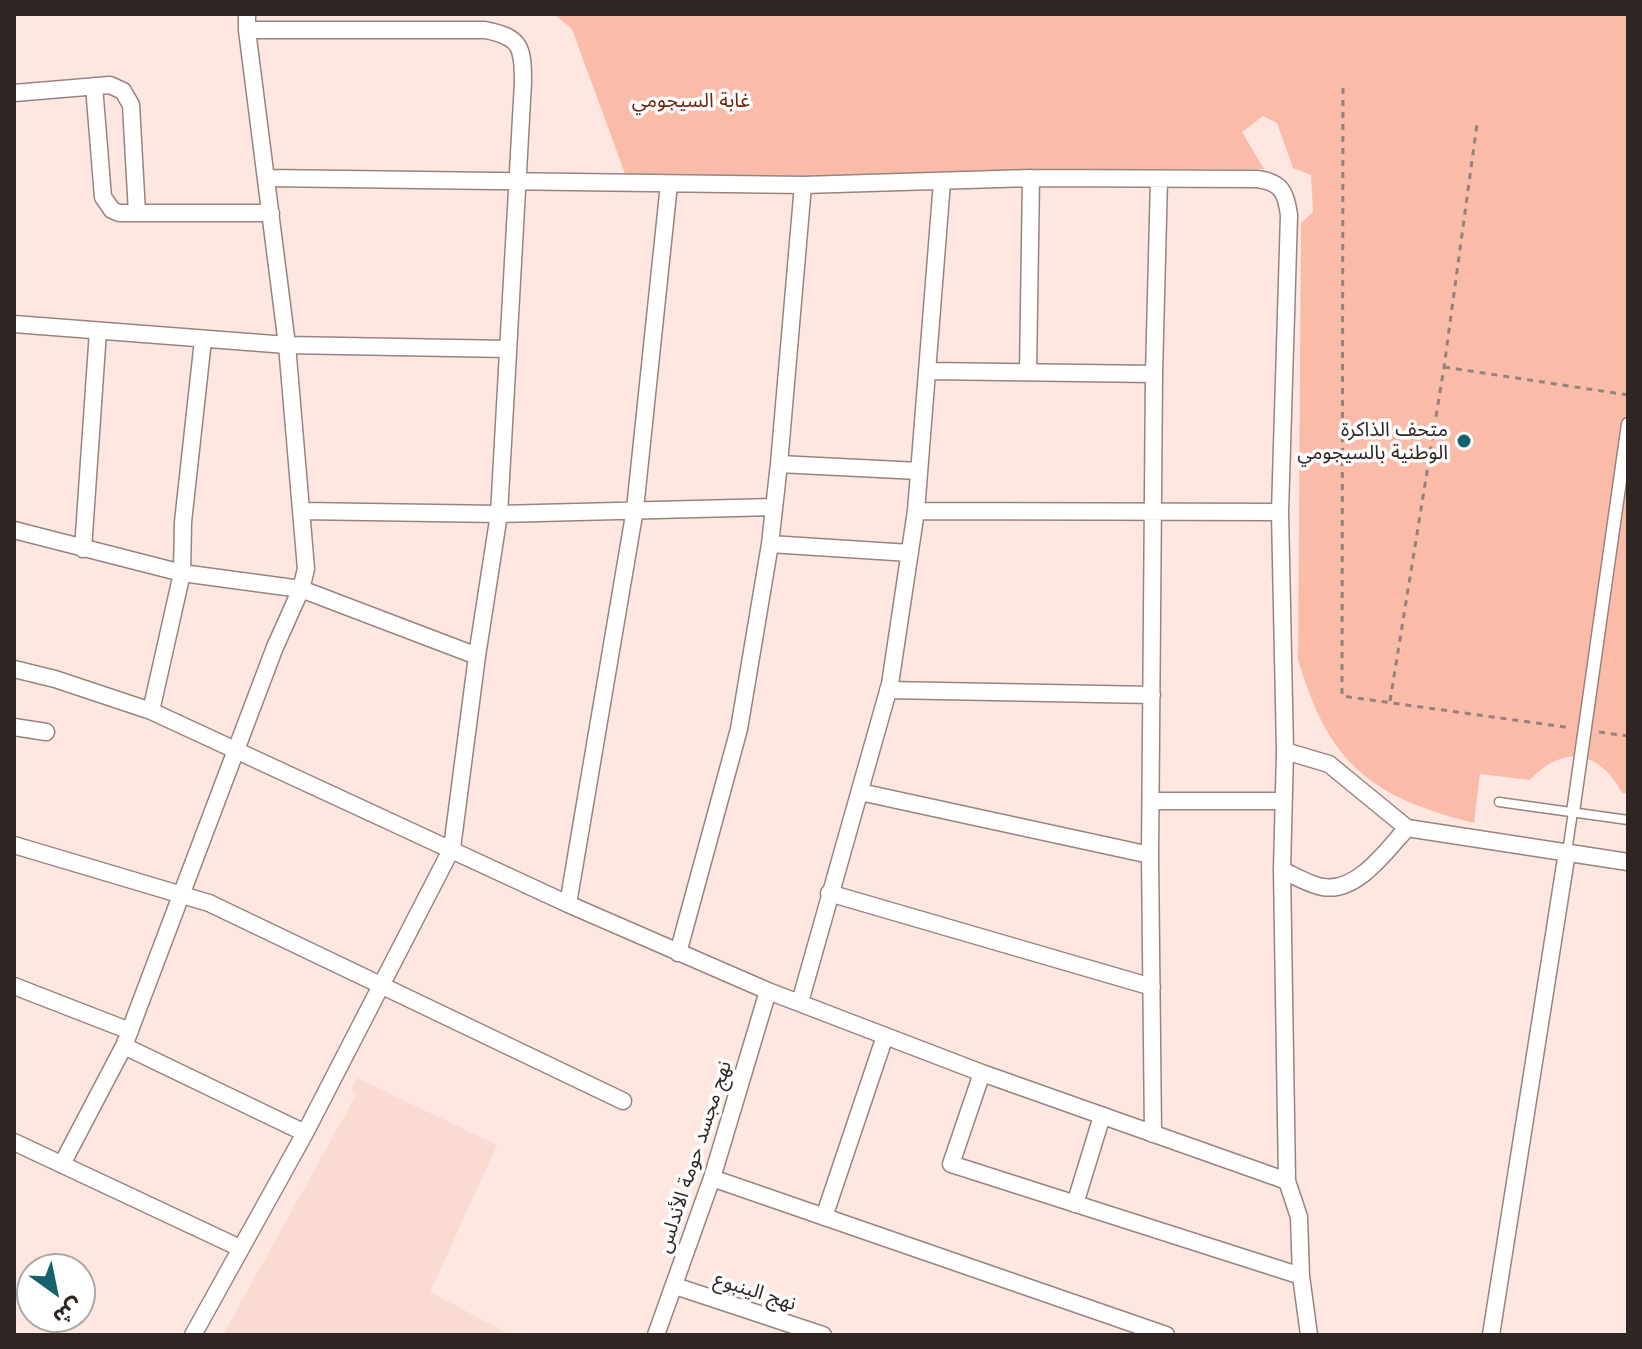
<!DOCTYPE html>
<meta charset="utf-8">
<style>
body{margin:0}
#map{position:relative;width:1642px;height:1349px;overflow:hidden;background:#fde7e0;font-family:Helvetica,"Noto Sans Arabic",sans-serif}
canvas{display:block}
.frame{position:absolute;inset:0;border:16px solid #2f2624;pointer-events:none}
.north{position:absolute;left:16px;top:1253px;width:80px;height:80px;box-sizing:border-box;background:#fff;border:2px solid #aca8a7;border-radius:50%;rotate:147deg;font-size:22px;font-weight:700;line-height:32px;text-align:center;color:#2f2624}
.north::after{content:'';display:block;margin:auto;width:28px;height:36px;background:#16616e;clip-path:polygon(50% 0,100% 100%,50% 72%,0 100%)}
</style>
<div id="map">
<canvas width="1642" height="1349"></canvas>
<div class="frame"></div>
<div class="north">ش</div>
</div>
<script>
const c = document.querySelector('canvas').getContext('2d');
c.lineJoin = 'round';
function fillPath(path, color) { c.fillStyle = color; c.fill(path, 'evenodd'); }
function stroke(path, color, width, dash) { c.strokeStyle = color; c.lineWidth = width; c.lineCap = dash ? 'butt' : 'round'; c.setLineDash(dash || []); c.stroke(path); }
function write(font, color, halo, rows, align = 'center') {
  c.font = font + ' Helvetica,"Noto Sans Arabic",sans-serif'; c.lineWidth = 7; c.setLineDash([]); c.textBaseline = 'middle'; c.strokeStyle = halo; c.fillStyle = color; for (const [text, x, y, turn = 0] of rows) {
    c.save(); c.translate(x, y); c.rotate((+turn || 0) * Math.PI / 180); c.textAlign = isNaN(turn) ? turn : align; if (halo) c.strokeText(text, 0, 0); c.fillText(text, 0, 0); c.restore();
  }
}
fillPath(new Path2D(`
 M357 1078 497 1145 430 1292 511 1335H223L356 1095 352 1087Z`), '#fadbd2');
fillPath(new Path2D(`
 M554 14H1628V794L1622 793C1600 750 1562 745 1530 780L1480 774 1474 823C1370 797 1328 763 1298 659L1301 223 1313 212 1311 175 1293 168 1277 123 1263 116 1242 132 1264 169H1116L631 190 572 29Z`), '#fbbba9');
const service = new Path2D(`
 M1499 802 1628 820
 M1567 852 1573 812`);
const pedestrian = new Path2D(`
 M1573 812 1628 424`);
const minor = new Path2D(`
 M94 86 103 197 112 210 119 213H271
 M14 93 110 85 123 91 131 105 137 213
 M267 178 803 185 1031 178 1257 179C1281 182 1286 192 1289 215L1280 512 1285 751 1282 870 1287 1181 1299 1217 1301 1276 1309 1335
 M14 324 287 345 508 349
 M928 371 1154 374
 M1028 372 1031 178
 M779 464 919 471
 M302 511 499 514 774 507
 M916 511 1280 512
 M14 530 182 573 301 589 477 656
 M770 544 910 553
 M83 549 98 331
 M14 669 55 679 151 711 568 904 768 991 982 1073 1287 1181
 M888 690 1152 695
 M151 711 182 573 183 522 203 340
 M14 727 46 732
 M1285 751 1329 764 1407 828 1628 862
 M860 792 1150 855
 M1151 801H1283
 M14 845 209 903 623 1101
 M1282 870C1295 876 1310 885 1323 887 1357 893 1387 850 1407 828
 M829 893 1152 987
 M568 904 635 509 669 184
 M678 953 739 729 770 544 779 464 803 185
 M14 986 130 1031
 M800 1002 890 684 916 511 942 182
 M124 1046 305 1133
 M982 1073 951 1164 1301 1276
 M1153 1134 1150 855 1154 374 1159 179
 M14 1142 240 1248
 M62 1164 124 1046 275 647 301 589 306 569 287 345 247 30
 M712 1178 1166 1335
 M1075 1204 1102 1116
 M824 1217 885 1036
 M675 1286 823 1335
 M193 1335 305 1133 452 848 477 656 499 514 523 82C523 47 521 37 485 30H247V14
 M656 1335 712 1178 768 991
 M1491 1335 1567 852`);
stroke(service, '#98847e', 11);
stroke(pedestrian, '#98847e', 15);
stroke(minor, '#98847e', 19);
stroke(new Path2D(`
 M1343 88 1342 696 1572 728
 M1444 367 1628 395
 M1390 701 1444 367 1477 124
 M1599 732 1628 736`), '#92837e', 3, [6, 6]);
stroke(service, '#fff', 8);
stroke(pedestrian, '#fff', 12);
stroke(minor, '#fff', 16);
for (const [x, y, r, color] of [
 [1464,441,8,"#16616e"]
]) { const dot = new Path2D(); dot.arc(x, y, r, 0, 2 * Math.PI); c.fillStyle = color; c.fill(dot); stroke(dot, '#fff', 3); }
write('20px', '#71240c', '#fff', [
 ["غابة السيجومي",691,101]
]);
write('20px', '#2f2624', '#fff', [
 ["متحف الذاكرة",1448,430],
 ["الوطنية بالسيجومي",1448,453]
], 'right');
write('20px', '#2f2624', '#fff', [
 ["نهج مجسد حومة الأندلس",695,1157,-72],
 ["نهج الينبوع",755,1292,18]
]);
</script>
